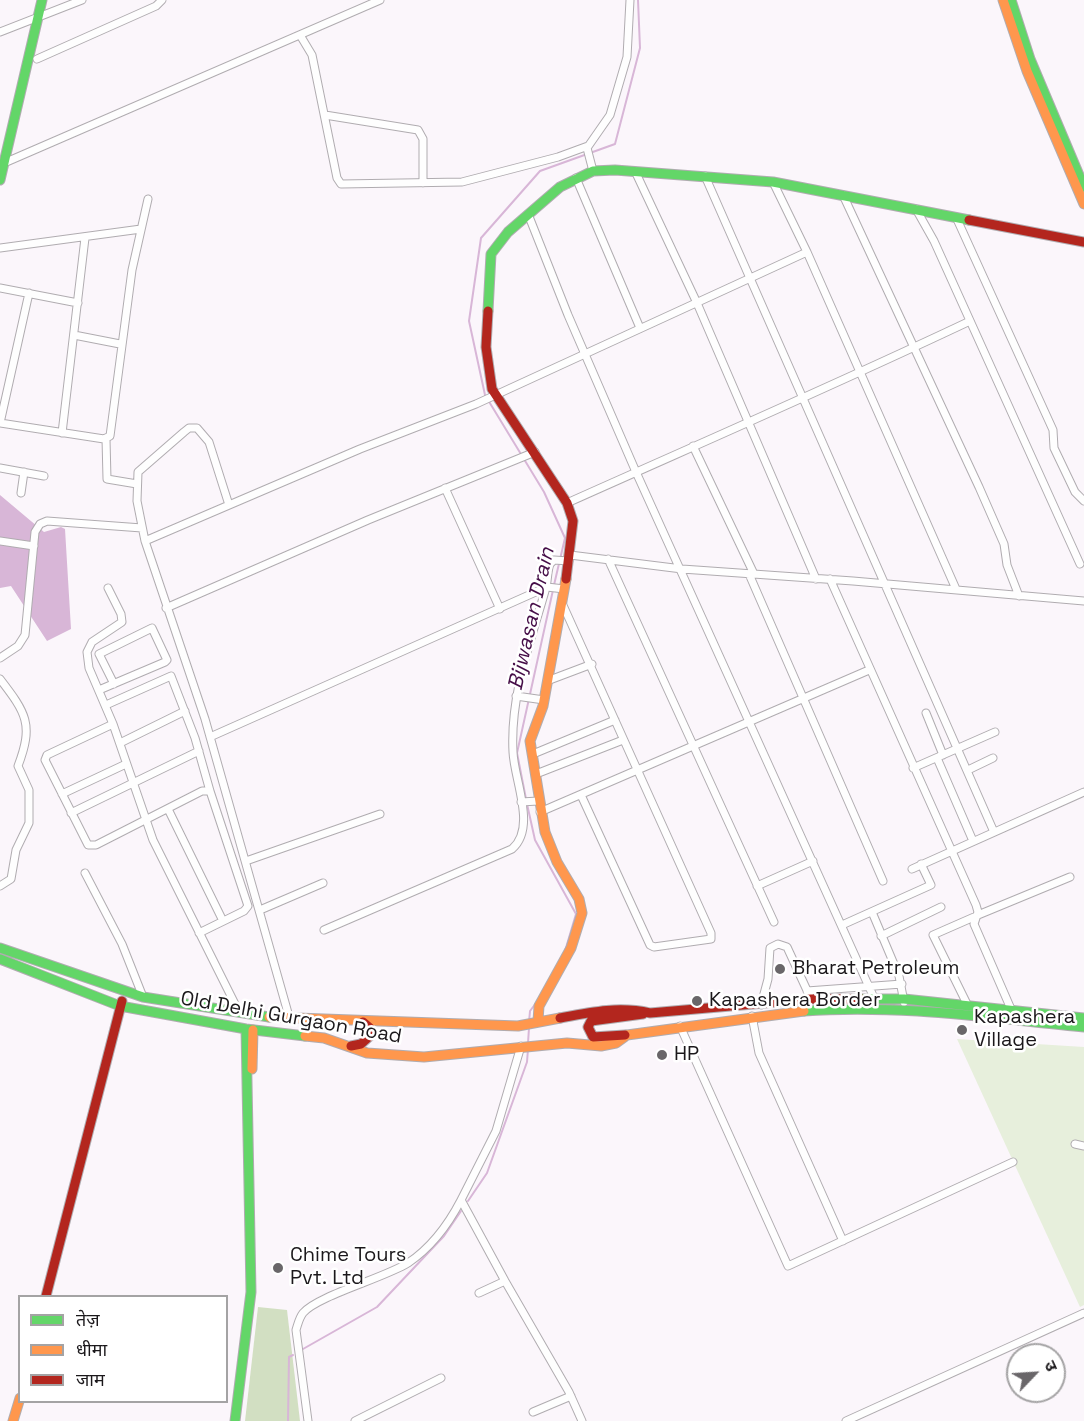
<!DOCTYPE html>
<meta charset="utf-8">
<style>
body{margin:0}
#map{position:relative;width:1084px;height:1421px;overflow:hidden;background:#fbf6fb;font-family:"Space Grotesk","Noto Sans Devanagari",sans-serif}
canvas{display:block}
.legend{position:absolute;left:18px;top:1295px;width:210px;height:108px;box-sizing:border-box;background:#fff;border:2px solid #a4a3a4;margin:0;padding:8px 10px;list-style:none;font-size:18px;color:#1b181b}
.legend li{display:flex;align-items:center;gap:12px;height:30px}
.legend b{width:30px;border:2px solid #a4a3a4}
.north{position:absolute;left:1006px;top:1343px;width:60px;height:60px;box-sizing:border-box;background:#fff;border:2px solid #a4a3a4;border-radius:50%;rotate:65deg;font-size:16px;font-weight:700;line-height:24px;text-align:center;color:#1b181b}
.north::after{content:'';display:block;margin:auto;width:21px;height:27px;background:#696669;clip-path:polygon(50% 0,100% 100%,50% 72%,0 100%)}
</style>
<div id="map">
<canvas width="1084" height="1421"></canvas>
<ul class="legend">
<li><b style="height:8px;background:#63d668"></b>तेज़</li>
<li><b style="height:8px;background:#ff974d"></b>धीमा</li>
<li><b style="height:8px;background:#b3261e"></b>जाम</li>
</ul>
<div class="north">उ</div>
</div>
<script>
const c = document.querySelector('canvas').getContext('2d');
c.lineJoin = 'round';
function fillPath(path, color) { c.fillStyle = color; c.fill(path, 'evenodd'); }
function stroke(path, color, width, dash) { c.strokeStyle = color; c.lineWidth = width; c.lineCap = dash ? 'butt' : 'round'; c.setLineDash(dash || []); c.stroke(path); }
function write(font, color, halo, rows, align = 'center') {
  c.font = font + ' "Space Grotesk",sans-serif'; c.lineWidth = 5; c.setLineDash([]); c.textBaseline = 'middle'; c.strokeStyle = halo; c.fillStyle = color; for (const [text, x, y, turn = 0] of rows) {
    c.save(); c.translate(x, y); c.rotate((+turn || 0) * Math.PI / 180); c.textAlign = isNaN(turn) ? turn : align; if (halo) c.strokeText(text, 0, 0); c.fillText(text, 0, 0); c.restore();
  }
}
fillPath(new Path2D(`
 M957 1039 1084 1047V1305L1080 1307Z`), '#e7efdc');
fillPath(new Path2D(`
 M258 1307 287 1310 300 1421H245Z`), '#d2dfc2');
fillPath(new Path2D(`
 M0 495 44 532 61 527 65 529 71 629 47 641 11 586 0 588Z`), '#d8b6d7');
stroke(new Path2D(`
 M554 585 565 538 544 492 485 395 469 321 481 238 540 171 615 144 640 48 638 0
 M526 799 517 753 553 590
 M527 804 535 840 576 914 565 951
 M529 1022 530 1011 536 1003
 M528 1043 529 1028
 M468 1201 487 1173 527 1062 528 1049
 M303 1349 377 1307 444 1236 461 1211
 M288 1421 289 1357 293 1355`), '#d8b6d7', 2);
const street = new Path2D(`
 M0 32 82 0
 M300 35 312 55 337 178 341 184 462 182 558 157 588 146
 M37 59 156 6 162 0
 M325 115 418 130 423 139V183
 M4 163 380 0
 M593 171 587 148 610 115 627 57 630 0
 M635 171 697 303 816 579
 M705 176 994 832
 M576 178 640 328
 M773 182 807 252 956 589
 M843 195 979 487 1004 544 1007 565 1019 596
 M916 209 934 241 1080 564
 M528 214 568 315 636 472 875 1000
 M956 217 1053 430 1054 448 1075 492 1084 501
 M0 248 141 229
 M0 288 78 303
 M74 335 120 344
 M0 423 104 439 110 436 132 270 148 199
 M0 423 29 293
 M62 433 85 238
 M106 439 107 479 137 484
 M693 446 754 574
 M0 468 44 476
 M445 488 500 609
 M21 493 24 472
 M567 503C701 443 837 384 970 321
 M229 505 209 442 197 428H189L184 432 138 472 137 501 145 541 205 719 290 1020
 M0 541 34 546
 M145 541 360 449 476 404 807 252
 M570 555 682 569 853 581 1084 601
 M608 559 774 922
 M749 574 883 881
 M830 579 976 905 978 912 974 924 1011 1009
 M108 588 121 614 122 622 92 642 87 652 89 668 113 724 153 840 239 1012
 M562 603 711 933V939L654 947 650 945 581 795
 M166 608 368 520 535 452
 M0 658 18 646 25 635 35 532 40 524 47 521 142 528
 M0 679C26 713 34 724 18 766L29 790V823L16 850 11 879 0 886
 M547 681 592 664
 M99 690 165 662 167 660 152 628 99 654 114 684
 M516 696 544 700
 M106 705 171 676 195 738 210 791
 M926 713 943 755
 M113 724 47 755 45 760 88 845H96L202 791H210L248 906 244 911 199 933
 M210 737 547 587 564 589
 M120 743 185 711
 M533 754 615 720
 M937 758 973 841
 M913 768 995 732
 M968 770 993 758
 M536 774 623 740
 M62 794 126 764
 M521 802 538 801
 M168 809 223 921
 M540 812 869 670
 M71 813 199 751
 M246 861 380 814
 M912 869 1084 792
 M85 873 122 944 143 997
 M757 886 813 861
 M260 910 323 883
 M872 912 899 976 904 1002
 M978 915 1070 877
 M842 925 931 885 921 864
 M324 930 512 849C537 828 514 780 513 752 510 696 530 644 545 591 548 582 547 572 550 564L554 560 569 561
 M881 936 941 907
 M807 991 902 984
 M761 1005 768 979 770 948 778 944 787 947 811 999
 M968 1006 933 935 974 917
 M752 1016 759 1053 843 1241
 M680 1026 788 1266 1013 1162
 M521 1046 496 1131 461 1200 505 1281 569 1392 582 1421
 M1075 1144 1084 1146
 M479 1293 505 1281
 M533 1412 571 1396
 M308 1421 296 1330C298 1324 299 1318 303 1313 317 1296 384 1278 408 1263 432 1247 448 1225 461 1200
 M355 1421 441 1378
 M846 1421 1084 1313`);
const fast = new Path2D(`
 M1011 0 1030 59 1084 187
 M0 180 42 0
 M488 311 491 254 508 232 560 187 593 171 615 170 773 182 969 220
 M0 948 143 997 269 1017
 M0 959 120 1006 246 1029 305 1036
 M861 999H904L1084 1018
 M804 1011C898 1004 991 1018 1084 1027
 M235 1421 251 1292 246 1029`);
const slow = new Path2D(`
 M1003 0 1027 71 1084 204
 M269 1017 518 1026 560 1018
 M538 1021 539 1006 571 948 582 913 579 899 557 862 545 832 530 741 543 706 566 579
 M305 1036 324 1038 367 1053 424 1057 567 1043 601 1046 616 1043 627 1035 804 1011
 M252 1069 253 1030
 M13 1421 20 1398`);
const jam = new Path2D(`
 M969 220 1084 242
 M488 311 486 347 492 389 567 503 573 521 566 579
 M560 1018C591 1012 619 1006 650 1013L811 999H861
 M625 1035 593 1037 588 1027 591 1021 643 1014
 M351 1046 361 1044 371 1035 370 1028 363 1022
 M46 1296 122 1001`);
stroke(street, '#b0acb0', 9);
stroke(fast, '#b0acb0', 11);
stroke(slow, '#b0acb0', 11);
stroke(jam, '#b0acb0', 11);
stroke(street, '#fefefe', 7);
stroke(fast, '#63d668', 9);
stroke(slow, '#ff974d', 9);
stroke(jam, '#b3261e', 9);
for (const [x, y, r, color] of [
 [780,969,6,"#696669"],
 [697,1001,6,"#696669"],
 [962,1030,6,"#696669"],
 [662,1055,6,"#696669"],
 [278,1268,6,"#696669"]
]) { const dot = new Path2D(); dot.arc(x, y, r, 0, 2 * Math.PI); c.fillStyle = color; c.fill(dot); stroke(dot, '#fff', 2); }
write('20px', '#1b181b', '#fff', [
 ["Bharat Petroleum",792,969],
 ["Kapashera Border",709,1001],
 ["Kapashera",974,1018],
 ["Village",974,1041],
 ["HP",674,1055],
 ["Chime Tours",290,1256],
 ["Pvt. Ltd",290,1279]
], 'left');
write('20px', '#1b181b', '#fff', [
 ["Old Delhi Gurgaon Road",291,1018,10]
]);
write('italic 21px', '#450d47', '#fff', [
 ["Bijwasan Drain",532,619,-77]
]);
</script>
